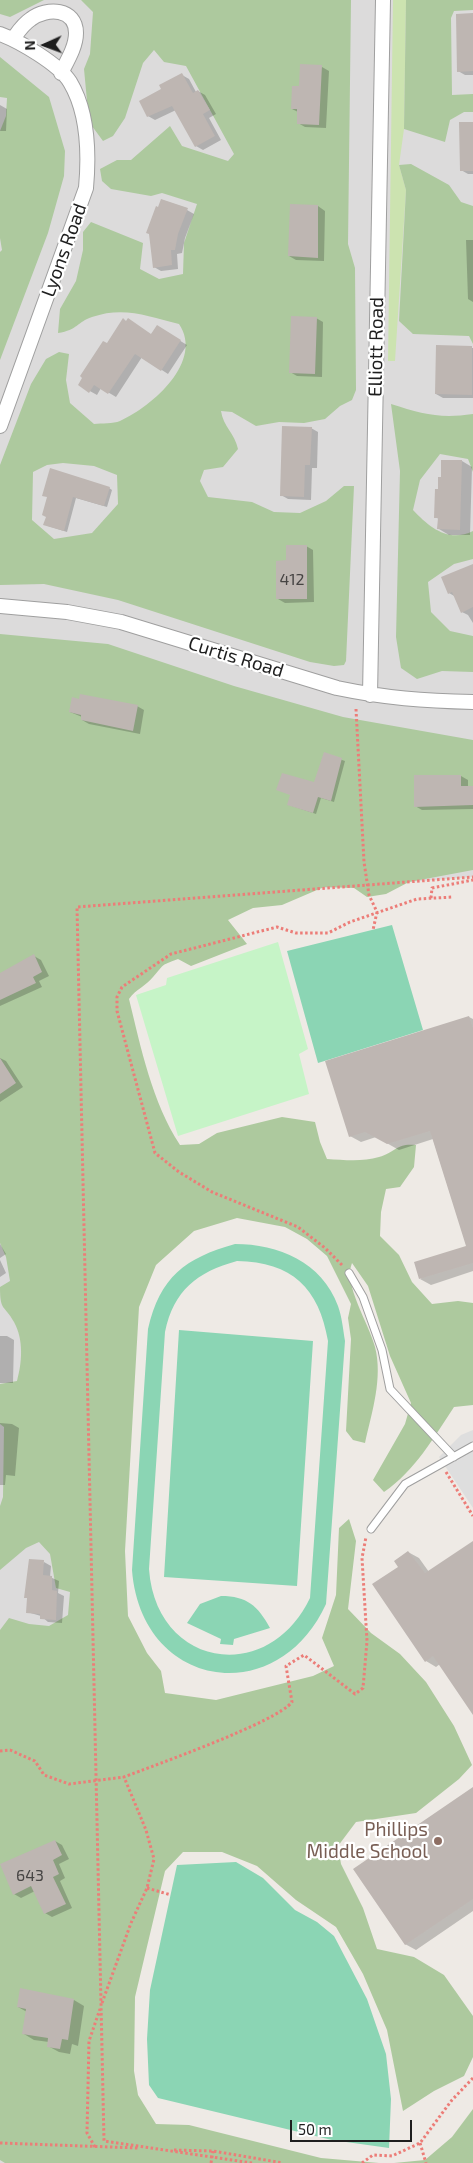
<!DOCTYPE html>
<style>
body{margin:0}
#map{position:relative;width:473px;height:2163px;overflow:hidden;background:#eeeae5;font-family:"Exo 2",sans-serif}
canvas{display:block}
.north{position:absolute;left:20px;top:20px;width:50px;height:50px;-webkit-text-stroke:4px #fff;paint-order:stroke;rotate:268deg;font-size:14px;font-weight:700;line-height:20px;text-align:center;color:#1e1e1e}
.north::after{content:'';display:block;margin:auto;width:18px;height:22px;background:#1e1e1e;clip-path:polygon(50% 0,100% 100%,50% 72%,0 100%)}
.scale{position:absolute;left:290px;top:2120px;width:122px;height:22px;box-sizing:border-box;border:2px solid #1e1e1e;border-top:0;padding-left:6px;font-size:15px;line-height:18px;white-space:nowrap;color:#1e1e1e;-webkit-text-stroke:4px #fff;paint-order:stroke}
</style>
<div id="map">
<canvas width="473" height="2163"></canvas>
<div class="north">N</div>
<div class="scale">50 m</div>
</div>
<script>
const c = document.querySelector('canvas').getContext('2d');
c.lineJoin = 'round';
function fillPath(path, color) { c.fillStyle = color; c.fill(path, 'evenodd'); }
function stroke(path, color, width, dash) { c.strokeStyle = color; c.lineWidth = width; c.lineCap = dash ? 'butt' : 'round'; c.setLineDash(dash || []); c.stroke(path); }
function write(font, color, halo, rows, align = 'center') {
  c.font = font + ' "Exo 2",sans-serif'; c.lineWidth = 4.5; c.setLineDash([]); c.textBaseline = 'middle'; c.strokeStyle = halo; c.fillStyle = color; for (const [text, x, y, turn = 0] of rows) {
    c.save(); c.translate(x, y); c.rotate((+turn || 0) * Math.PI / 180); c.textAlign = isNaN(turn) ? turn : align; if (halo) c.strokeText(text, 0, 0); c.fillText(text, 0, 0); c.restore();
  }
}
fillPath(new Path2D(`
 M0 0H473V877L77 907 104 2141 252 2163H0Z`), '#dcdbdb');
fillPath(new Path2D(`
 M393 0H406L404 129 399 165 406 190 395 361H388Z`), '#cce3b0');
fillPath(new Path2D(`
 M0 0H44L10 17 0 14Z
 M81 0H351L348 244 355 268 356 390 352 400 340 406 325 419 304 423 279 422 256 426 232 412 221 411C223 426 235 434 238 449L223 467 204 470 200 481 208 497 252 502 274 512 300 513 326 501 344 486H354L346 661 344 665 334 666 310 662 118 600 44 584 0 585V465L31 384 46 359 59 352 69 354 66 380 70 403 94 424C102 423 113 424 120 421 153 406 204 361 179 324 148 316 123 306 92 317 77 322 78 330 58 333L60 309 76 281 83 250V232L91 222 143 243 140 269 159 279 183 274 184 243 197 204 162 193 151 196 111 189 102 181 100 169 117 160H131L170 126 182 146 228 161 234 154 186 66 164 62 154 50 143 63 125 118 113 136 103 141 89 122 84 69 90 54 93 12ZM63 463 94 466 117 475 118 504 92 533 54 539 32 520 33 472 47 465Z
 M406 0H473V10L454 11 451 18 452 95 473 94V112H464L450 120 445 142 404 129Z
 M0 57 49 97 65 151 64 176 48 233 0 360V252L2 250 0 238V131L6 116 7 98 0 97Z
 M411 164 449 185 461 202 473 206V344L469 336 413 334 399 321 406 190 399 165Z
 M391 404C422 414 440 419 473 414V472L468 459 440 454 420 480 413 510C430 528 449 543 473 531V559L454 564 428 582 431 612 450 631 473 636V672L442 671 417 679 401 668 396 637 400 471Z
 M0 634 108 644 234 686 343 717 473 740V870L409 882 386 894 367 897 354 888 324 887 282 905 253 908 228 920 247 944 191 966 178 959C159 966 165 964 153 977 146 986 136 989 129 999 141 1048 152 1102 180 1145L199 1144 217 1133 282 1117 315 1122 320 1142 327 1159C344 1160 363 1162 379 1157 396 1152 396 1143 416 1145L414 1167 400 1187 386 1189 381 1212 380 1236 399 1255 412 1282 432 1304 458 1301 473 1303V1405L454 1407C434 1437 415 1471 384 1492L373 1480 405 1424 411 1403 390 1356 368 1286 352 1263C343 1285 369 1323 375 1347 383 1378 372 1412 365 1443L353 1440 346 1431 351 1339 348 1318 351 1304 327 1256 307 1239 285 1227 237 1218 194 1231 156 1265 139 1307 125 1551 128 1616 147 1653 161 1671 165 1693 216 1700 313 1676 334 1666 322 1638 336 1595 339 1528 349 1519 356 1541 348 1609 371 1633 400 1654 426 1682 454 1726 472 1765 459 1779 416 1813 356 1822 338 1846 341 1864 363 1908 377 1949 414 1957 444 1975 473 2016V2057L464 2076 434 2091 403 2111 387 2030 363 1974 336 1927 296 1900 257 1866 222 1852H183L165 1871 135 1997 134 2071 138 2095 156 2124 189 2125 321 2158 379 2163H5L0 2160V1630L9 1618 29 1624 49 1626 68 1615 70 1592 56 1588 50 1554 39 1542 26 1548 0 1570V1506L3 1497 4 1427 0 1424V1384L17 1381C22 1363 24 1340 14 1322 4 1304 0 1312 0 1287L10 1281 6 1257 0 1243Z
 M473 2109V2163H394L425 2160 452 2137Z`), '#adc99e');
fillPath(new Path2D(`
 M278 942 308 1049 299 1054 309 1094 178 1136 136 995 166 985 167 978Z`), '#c6f4c7');
fillPath(new Path2D(`
 M392 925 423 1030 318 1063 287 951Z
 M235 1244C278 1244 322 1262 338 1306 342 1317 343 1329 345 1341L326 1604C277 1711 141 1689 132 1570L148 1329C160 1277 185 1258 235 1244ZM237 1261C292 1262 319 1288 328 1341L310 1598C268 1686 156 1668 149 1569L165 1332C174 1290 197 1272 237 1261Z
 M179 1330 313 1341 297 1586 164 1577Z
 M221 1596C247 1596 258 1606 270 1628L234 1639 233 1645 220 1644 221 1639 187 1623 200 1604Z
 M236 1862 263 1878 295 1910 317 1922 334 1936 367 1999 386 2054 391 2099 389 2148 332 2140 158 2098 149 2085 147 2039 150 1990 177 1865Z`), '#8bd5b4');
fillPath(new Path2D(`
 M473 1430V1508L439 1457 461 1435Z`), '#dedede');
fillPath(new Path2D(`
 M473 15V75H465L458 71Z
 M322 67 329 71 326 128 305 127 298 123V112L292 109 300 87Z
 M182 75 189 79 196 92 198 91 205 95 216 114 209 118 221 140 203 150 196 146 176 110 155 120 148 116 163 90Z
 M0 105 7 109 6 131H0Z
 M473 123V174H468L461 170Z
 M318 206 325 211 324 261 296 260 289 256Z
 M187 210 194 214 185 238 182 253 177 254 178 269 161 271 154 267Z
 M466 240H473V302L468 299Z
 M316 318 323 322 322 377 297 376 290 372Z
 M164 331 187 345 168 374 142 357 116 397 101 388 97 395 79 385 107 344Z
 M437 347 473 348V398H443L436 394Z
 M311 428 318 432 317 468H312L311 500 288 499 281 495Z
 M462 461 472 467 470 535H449L439 529V519L435 517 442 478Z
 M109 488 112 490 107 507 76 498 67 532 48 526 49 497Z
 M306 546 313 550 314 602 285 603 278 599 288 562Z
 M473 567V623L468 615 462 612 456 597 449 593Z
 M137 706 144 710 140 734 89 724 82 720V717L70 712Z
 M325 754 345 761 334 802 321 798 316 814 292 806 315 784Z
 M461 776 468 780V787H473V809L422 810 415 806Z
 M34 956 41 960 49 976 39 981 42 987 0 1006V975Z
 M469 1017 473 1019V1271L431 1285 420 1279 467 1247 433 1139 399 1150 376 1137 361 1142 350 1136Z
 M0 1058 6 1061 23 1087 0 1102Z
 M0 1244 6 1254 0 1258Z
 M0 1260 6 1273 0 1277Z
 M0 1336H7L14 1340 13 1383H0Z
 M0 1423 12 1424 19 1428 15 1476 6 1475 5 1485H0Z
 M473 1542V1713L440 1664 436 1667 426 1661 399 1567 408 1552 419 1558 429 1572Z
 M44 1562 51 1566 50 1577 59 1581 58 1593 64 1596 62 1623 48 1622 41 1616 27 1612 28 1599Z
 M473 1789V1911L416 1950 405 1944Z
 M55 1841 62 1845 69 1859 59 1864 65 1878 60 1881 72 1908 52 1917 45 1913 35 1891 21 1898 14 1894Z
 M74 2000 84 2006 78 2046 72 2044 70 2054 59 2052 48 2046 49 2042 34 2040 24 2034 27 2012 18 2007Z`), '#0003');
fillPath(new Path2D(`
 M473 13V71L457 72 456 14Z
 M300 64 322 65 319 125 297 124V109H291L292 86H299Z
 M182 73 193 93 198 90 210 110 203 114 215 136 195 147 172 106 147 117 139 101 161 89 159 85Z
 M459 122H473V171H460Z
 M161 199 188 208 178 234 175 250H171L172 265 153 268 149 234 146 233 156 206 158 207Z
 M290 204 318 205V258L288 256Z
 M291 316 317 317 315 374 289 373Z
 M123 318 126 321 128 318 151 334 157 325 181 340 161 371 135 354 108 394 94 385 89 393 78 385 82 378 80 376 103 341 107 343Z
 M436 345 472 346V395L435 394Z
 M282 426 312 427 310 465H305L304 497 280 496Z
 M441 460H462L460 530 437 529 438 518H434L435 489H438V477H441Z
 M50 468 110 487 104 506 73 497 64 531 43 525 46 517 42 515 47 497 42 496Z
 M286 545H307V599H276V561L286 560Z
 M473 564V607L461 613 452 592 448 594 441 577Z
 M80 694 138 705 133 731 81 720V715L69 712 72 697 79 699Z
 M324 752 342 758 331 801 318 797 313 813 287 805 290 795 276 790 282 773 314 782Z
 M414 775H461V786H473V805L414 807Z
 M34 954 42 972 33 977 36 983 0 1000V973Z
 M469 1016 473 1028V1263L419 1279 414 1262 466 1246 430 1131 387 1144 365 1132 349 1137 325 1061Z
 M0 1058 16 1083 0 1094Z
 M473 1541V1715L433 1656 425 1662 372 1584 398 1567 394 1561 408 1551 425 1573Z
 M29 1559 44 1560 43 1575 52 1576V1590L57 1591 56 1620 40 1619V1614L26 1613 27 1598H24Z
 M473 1787V1899L405 1945 353 1869Z
 M55 1840 62 1855 53 1860 59 1874 53 1877 66 1904 44 1914 31 1886 13 1895 0 1864Z
 M20 1988 74 1999 68 2040 62 2039 60 2049 47 2047 48 2038 22 2034 26 2009 17 2007Z`), '#beb6b2');
const service = new Path2D(`
 M349 1273 363 1297 382 1350 390 1389 454 1457
 M371 1529 405 1484 473 1446`);
const minor = new Path2D(`
 M0 34C19 41 59 64 70 82 88 112 89 155 86 188L0 426
 M13 39C18 32 23 24 31 19 47 7 76 8 76 33 76 47 67 61 61 73
 M0 606 67 612 121 622 337 688C385 698 424 701 473 702
 M370 695 383 0`);
stroke(service, '#9f9f9f', 9);
stroke(minor, '#9f9f9f', 16);
stroke(new Path2D(`
 M356 709 364 862 369 895 377 912 373 930
 M431 898 432 888 473 880
 M342 1265 325 1248 298 1227 212 1192 179 1172 155 1153 117 1011V997L122 987 171 954 277 927 296 933H328L350 922 417 899 453 897
 M446 1472 473 1516
 M0 1751 10 1750 35 1761 44 1775 69 1784 124 1777
 M147 1888 171 1895
 M102 2003 131 1923 147 1888 154 1859 146 1830 124 1777C155 1765 277 1722 292 1702L286 1666 304 1655 355 1694 363 1688 367 1641 362 1558 366 1537
 M0 2143 138 2148
 M420 2143 426 2163
 M95 2147 87 2133 89 2041 100 2009
 M174 2150 213 2151 283 2163
 M211 2163 213 2151
 M252 2163 104 2141 77 907 473 877
 M362 2163 373 2155 392 2156 420 2143 452 2100 473 2078`), '#ec7d78', 3, [2.5, 2.5]);
stroke(service, '#fff', 7);
stroke(minor, '#fff', 14);
for (const [x, y, r, color] of [
 [438,1841,5,"#8d6e63"]
]) { const dot = new Path2D(); dot.arc(x, y, r, 0, 2 * Math.PI); c.fillStyle = color; c.fill(dot); stroke(dot, '#fff', 2); }
write('16px', '#464443', null, [
 ["412",292,580],
 ["643",30,1876]
]);
write('19px', '#1e1e1e', '#fff', [
 ["Lyons Road",64,250,-70],
 ["Elliott Road",376,347,-89],
 ["Curtis Road",236,657,17]
]);
write('19px', '#785e54', '#fff', [
 ["Phillips",428,1830],
 ["Middle School",428,1852]
], 'right');
</script>
